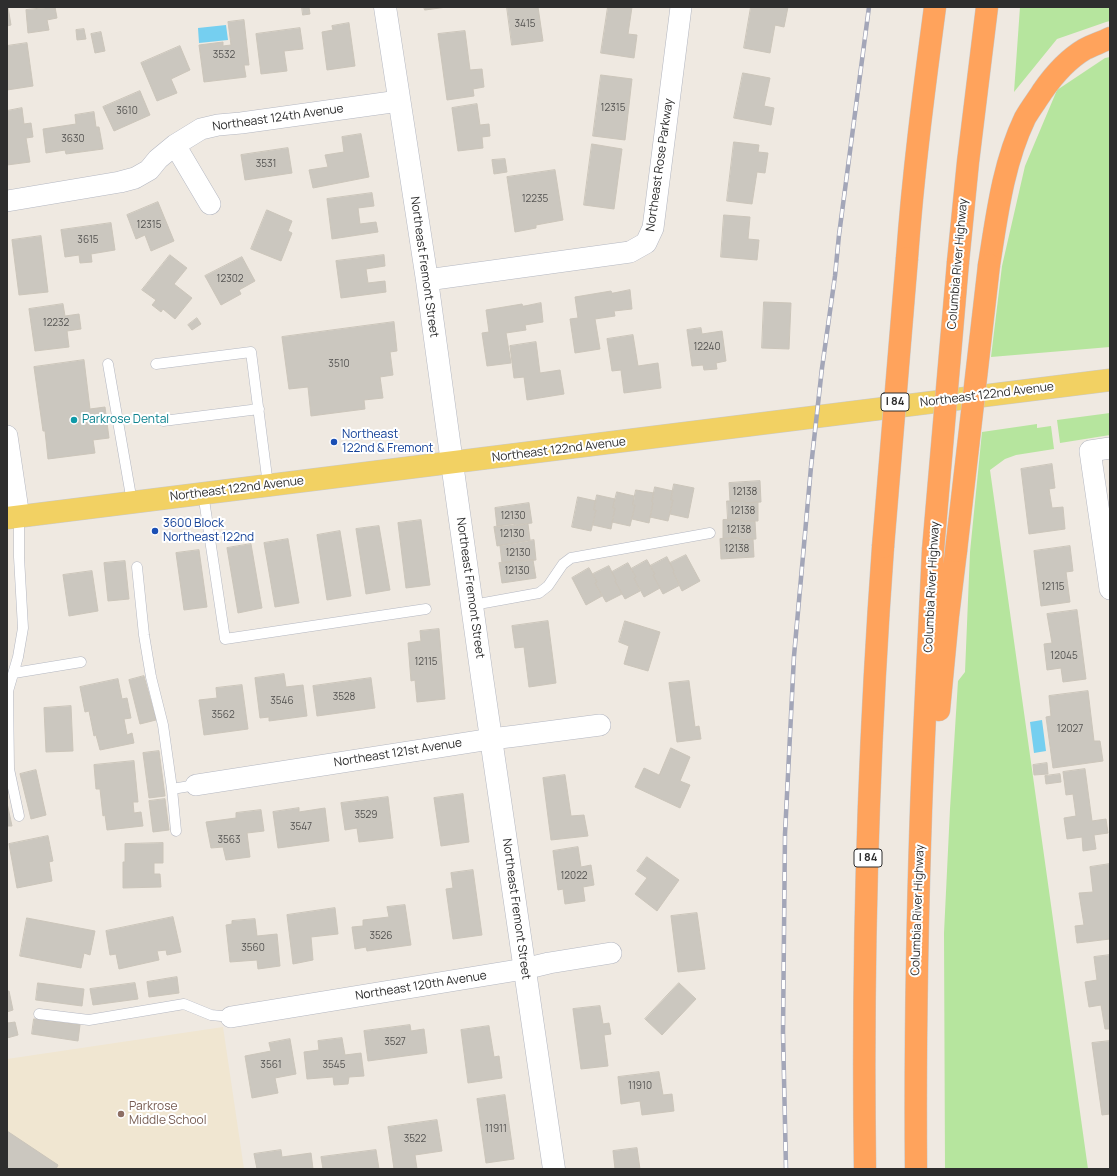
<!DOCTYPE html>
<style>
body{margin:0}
#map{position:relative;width:1117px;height:1176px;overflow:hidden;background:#efe9e1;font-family:Manrope,sans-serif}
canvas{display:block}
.frame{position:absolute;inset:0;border:8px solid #2e2e2e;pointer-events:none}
</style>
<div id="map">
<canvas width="1117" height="1176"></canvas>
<div class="frame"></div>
</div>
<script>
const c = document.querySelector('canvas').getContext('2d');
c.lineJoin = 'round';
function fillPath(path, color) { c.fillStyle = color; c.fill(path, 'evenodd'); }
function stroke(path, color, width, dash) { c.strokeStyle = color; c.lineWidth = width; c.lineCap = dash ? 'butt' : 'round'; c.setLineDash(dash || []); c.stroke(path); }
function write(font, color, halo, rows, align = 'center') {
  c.font = font + ' Manrope,sans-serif'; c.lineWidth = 4; c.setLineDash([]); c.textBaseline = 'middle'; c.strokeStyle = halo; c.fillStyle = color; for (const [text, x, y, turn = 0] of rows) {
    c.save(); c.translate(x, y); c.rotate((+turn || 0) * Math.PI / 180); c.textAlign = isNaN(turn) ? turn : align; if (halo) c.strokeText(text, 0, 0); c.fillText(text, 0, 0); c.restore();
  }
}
fillPath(new Path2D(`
 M223 1027 244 1169H7V1059Z`), '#f0e6d1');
fillPath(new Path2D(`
 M1020 7H1110V21L1106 22 1057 39 1014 92Z
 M1110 57V347L991 357 1002 266 1025 166 1057 90 1105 58Z
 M1110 413V435L1060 443 1057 420Z
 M1037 424V428L1051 426 1054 449 1016 455 1005 459 990 470 1088 1169H945L944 933 950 809 958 681 965 672 970 552 982 432Z`), '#b6e59e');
fillPath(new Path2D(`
 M226 25 228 40 199 43 198 28Z
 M1042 720 1046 751 1034 753 1030 722Z`), '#75cff0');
const building = new Path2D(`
 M7 7H8L11 25 7 26Z
 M55 7 57 18 47 20 49 30 28 33 26 10Z
 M302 7H309L310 14 303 15Z
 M424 7H447L425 10Z
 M507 7H538L543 41 512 45Z
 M608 7H632L628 34 637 35 634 58 601 53Z
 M751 7H788L784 27 775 25 770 53 744 48Z
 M244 20 249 65H244L246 77 204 82 199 45 223 42V46L231 45 228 22Z
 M349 23 355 66 327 70 322 32 333 30 332 26Z
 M300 28 303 49 284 51 287 71 261 74 256 34Z
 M84 29 86 39 77 40 76 30Z
 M465 31 470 70 482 69 484 87 473 89 474 96 447 100 438 34Z
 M101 32 105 51 95 53 91 34Z
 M27 43 33 86 7 90V46Z
 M180 46 190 70 171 79 177 93 157 101 141 63Z
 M743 73 770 78 764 106 774 108 771 125 734 118Z
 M601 75 632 79 625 140 593 136Z
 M140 91 150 115 114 131 103 107Z
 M477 104 480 125 489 124 490 136 482 137 483 148 458 151 452 108Z
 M22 108 24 124 31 123 33 137 26 138 30 162 7 165V111Z
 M94 112 96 127H99L103 149 66 154 65 150 46 153 43 129 76 124 75 115Z
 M361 134 369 177 313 188 309 170 328 167 325 155 344 152 342 137Z
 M734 142 759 145 758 152 768 153 765 173 757 172 752 204 727 201Z
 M592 144 622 149 614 209 584 205Z
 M288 148 292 173 245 180 241 155Z
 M505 159 507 172 494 174 492 160Z
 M555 170 563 220 536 225V228L515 232 507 177Z
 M372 193 374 206 358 208 360 224 376 222 378 232 332 239 327 199Z
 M158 202 174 241 151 251 145 235 136 239 127 215Z
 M267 210 292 221 288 231 292 233 281 261 251 249Z
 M724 215 750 217 748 239 759 240 757 260 721 257Z
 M111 223 115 250 91 254 92 262 80 263 79 255 65 257 61 230Z
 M41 236 48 292 19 295 12 240Z
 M170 255 187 268 174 284 192 298 175 319 163 309 161 312 152 305 156 300 142 290Z
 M384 255 385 266 366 269 368 283 385 281 386 292 341 298 336 261Z
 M242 257 255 281 239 290 241 294 221 305 205 276Z
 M630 290 632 309 614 311 615 316 595 319 600 349 575 353 570 319 578 318 575 297 611 291 612 293Z
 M764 302 791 303 789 349 762 348Z
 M541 303 543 322 525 325 526 330 506 333 511 363 487 366 482 333 489 332 486 310 522 304 523 306Z
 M63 304 65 316 79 314 81 329 67 331 69 347 35 351 29 309Z
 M197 318 201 324 192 330 188 325Z
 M394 322 397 351 390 352 393 375 380 377 383 398 364 400 365 409 311 416 308 387 289 389 282 337Z
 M701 328 702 334 722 331 726 361 716 363 717 369 704 370 703 365 692 366 687 330Z
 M633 335 638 366 658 363 661 388 624 393 621 370 612 371 607 339Z
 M536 342 540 373 560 370 564 394 527 400 524 377 514 378 510 346Z
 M84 360 90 409 105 407 109 438 93 440 95 453 48 459 45 431H43L34 367Z
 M1052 464 1055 488 1049 489 1052 508 1063 507 1065 529 1029 534 1021 469Z
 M760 481 761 502 745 503V501H730L729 483Z
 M674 484 694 488 688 518 670 514 673 500H671Z
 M655 487 673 491 671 500H673L668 521 650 517 653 503 652 502Z
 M636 490 654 493 652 502 653 503 649 523 632 519 635 505H633Z
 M617 492 634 496 633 505H635L630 526 612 522 615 508H613Z
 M597 495 615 499 613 508H615L611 529 593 525 596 510H594Z
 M578 497 596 501 594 510H596L591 531 572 527Z
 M727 501H745V503L758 502V521H741V519L728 520Z
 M529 503 532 523 497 527 495 508Z
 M741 519V521H755L756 539 739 540V538L723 539V520Z
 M421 520 430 585 406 588 398 523Z
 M514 524V526L528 524 530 540 497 546 494 527Z
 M379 526 390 590 366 594 356 529Z
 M340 531 351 596 327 600 317 535Z
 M739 538V540L753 539 754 557 721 559 720 539Z
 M288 539 299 603 275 607 264 543Z
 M534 540 536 560 517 562V561L502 563 500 546Z
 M251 544 262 608 238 613 227 548Z
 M1070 546 1073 571 1066 572 1070 602 1041 606 1034 551Z
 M199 550 207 607 184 610 176 553Z
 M686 555 700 581 682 591 673 572 674 571 670 563Z
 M667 557 674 571 673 572 680 585 663 594 653 575 655 574 650 566Z
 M533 560 536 578 502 583 499 563Z
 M647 560 655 574 653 575 660 588 644 597 634 578 636 577 631 569Z
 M125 561 129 599 108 601 104 563Z
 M628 563 636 577 634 578 640 591 625 599 615 581 616 580 612 572Z
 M609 566 616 580 615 581 622 594 606 602 595 583 597 582 593 574Z
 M589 568 597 582 595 583 602 596 586 605 572 578Z
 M92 571 98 611 69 616 63 575Z
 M1077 610 1086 679 1063 682 1061 668 1047 670 1044 644 1052 643 1047 614Z
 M548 621 556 683 529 687 524 647 515 648 512 626Z
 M625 621 660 632 648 671 624 664 629 646 619 642Z
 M439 629 445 699 417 702 415 680 411 681 408 643 421 641 420 631Z
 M284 674 286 687 303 685 307 716 269 721V717L260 718 255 678Z
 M144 676 156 720 140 724 129 680Z
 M371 678 375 708 317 716 313 686Z
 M118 679 122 699 127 698 131 718 124 719 127 735 132 733 134 743 100 750 96 735 94 736 89 711 85 712 80 687Z
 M689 681 695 727 699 726 701 739 677 742 669 683Z
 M242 685 248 729 204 735 199 700 217 698 216 688Z
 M1088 691 1094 741H1100L1103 761 1053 768 1046 717 1051 716 1049 696Z
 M71 706 73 751 46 752 44 708Z
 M671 748 690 757 680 781 690 785 680 808 635 787 644 768 659 775Z
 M159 751 165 796 149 798 143 753Z
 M134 761 138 802H133L134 813 141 812 143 826 107 830 105 815 103 816 100 789H96L94 765Z
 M1047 763 1048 774 1034 775 1033 765Z
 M1085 769 1092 821 1106 819 1108 833 1094 835 1096 849 1083 851 1082 837 1067 839 1064 818 1076 816 1073 794 1066 795 1063 772Z
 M36 770 46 815 31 819 20 774Z
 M1060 774 1061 782 1046 784 1045 776Z
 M565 775 571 816 584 815 588 836 551 840 543 778Z
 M463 794 469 842 441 846 434 798Z
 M388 797 393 838 359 842 357 828 345 830 341 803Z
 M165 799 169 830 153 832 149 801Z
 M7 803 12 826H7Z
 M299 808V812L325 808 329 841 278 848 273 812Z
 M261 810 264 831 247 833 250 857 226 860 223 847 211 848 206 822 236 818V813Z
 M48 836 53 861 49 862 52 881 17 888 9 844Z
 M163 843V863H154V874H160L161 887 123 888V862H125V844Z
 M578 847 581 867 591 865 594 885 583 887 585 901 565 904 563 889 558 890 553 851Z
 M647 857 679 880 657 911 635 894 647 878 637 871Z
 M1110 864V939L1077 943 1075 926 1084 925 1079 893 1093 892 1090 867Z
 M473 870 482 935 453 939 446 889 453 888 451 873Z
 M405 905 411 945 367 951 366 947 355 949 352 927 363 926V920L389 917 387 907Z
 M335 908 338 934 311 937 313 960 293 964 287 915Z
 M697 913 705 969 678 972 671 916Z
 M173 917 181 952 167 955 166 950 157 951 159 960 119 969 116 954 110 955 106 931Z
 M27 918 95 931 90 955 84 953 81 968 20 956Z
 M255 919 257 936 277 934 280 966 258 969 257 960 230 962 226 925 232 924V921Z
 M1110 955V1029H1105L1101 1005 1089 1007 1085 982 1097 980 1094 957Z
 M177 977 179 993 149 997 147 982Z
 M38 983 84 989 82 1006 36 1000Z
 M135 983 138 999 93 1005 90 989Z
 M679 983 696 999 662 1035 645 1019Z
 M7 991H9L13 1010 7 1012Z
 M600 1006 603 1024 609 1023 611 1034 604 1035 608 1066 581 1069 573 1009Z
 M34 1019 80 1025 78 1041 32 1034Z
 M7 1021 8 1023 15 1022 18 1035 7 1038Z
 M410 1025 411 1031 424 1029 427 1053 368 1061 364 1031Z
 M489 1026 494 1057 499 1056 502 1078 468 1083 461 1030Z
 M342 1038 345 1055 361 1053 364 1076 349 1077 348 1084 334 1085 333 1077 307 1079 304 1052 319 1050 318 1041Z
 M290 1039 296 1074 275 1078 278 1093 252 1098 245 1056 271 1051 269 1043Z
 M1110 1041V1114L1102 1115 1092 1043Z
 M659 1072 663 1095 672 1094 674 1111 642 1115 640 1101 621 1104 618 1077Z
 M505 1095 514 1159 486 1163 477 1099Z
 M437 1120 442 1151 415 1155 417 1169H394L388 1127Z
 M7 1131 58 1165 56 1169H7Z
 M637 1148 640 1169H615L613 1151Z
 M281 1150 282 1157 311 1153 313 1169H257L254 1154Z
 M376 1150 379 1169H323L321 1157Z`);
fillPath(building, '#cbc7bf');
stroke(building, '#cbc5ba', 1);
const service = new Path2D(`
 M108 364 132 502
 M156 364 251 352 268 485
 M163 421 259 409
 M203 493 225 639 426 609
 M19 517V557L23 628 18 657 8 691 9 769 19 816
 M137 567 144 635 151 677 163 725 172 789 176 831
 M473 605 539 593 548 586 563 564 571 558 710 533
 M14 673 81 662
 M172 789 196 785
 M39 1014 89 1020 184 1004 211 1015 231 1017`);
const minor = new Path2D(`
 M175 145 210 204
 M7 201 120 182 135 178 149 170 158 159 175 145 201 129 218 125 241 123 399 101
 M427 280 630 252 646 243 653 228 681 7
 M7 436 19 517
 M1110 448 1090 451 1110 589
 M196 785 491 739 516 736 600 725
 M231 1017 524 969 549 963 611 953`);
const tertiary = new Path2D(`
 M385 7 427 280 452 463`);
const secondary = new Path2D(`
 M452 463 482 677 554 1169`);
const primary = new Path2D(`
 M7 518 1110 380`);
const motorway = new Path2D(`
 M907 258C913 174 924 90 935 7
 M958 262 968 162 987 7
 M989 265C997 215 1003 164 1025 118 1030 109 1037 100 1042 92 1053 76 1068 59 1085 49 1093 45 1102 42 1110 38
 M939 710 948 616 956 551
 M865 1169C862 962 868 754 883 547
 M916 1169C915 1050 917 930 921 811 924 724 929 637 933 550`);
stroke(service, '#b4b7c1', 11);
stroke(minor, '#b4b7c1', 22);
stroke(tertiary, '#b4b7c1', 23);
stroke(secondary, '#b4b7c1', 23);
stroke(primary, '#c9c9c9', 23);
stroke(motorway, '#c9c9c9', 23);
stroke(service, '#fff', 10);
stroke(minor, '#fff', 21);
stroke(tertiary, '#fff', 22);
stroke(secondary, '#fff', 22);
stroke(primary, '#f2d163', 22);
stroke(motorway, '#ffa35c', 22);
const rail = new Path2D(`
 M786 1169 783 1032 785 834 794 656 811 467 822 368 835 276 839 235 869 7`);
stroke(rail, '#a3a6b8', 4.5);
stroke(rail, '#fff', 3, [9]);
const motorwayBridge = new Path2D(`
 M883 547 907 258
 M933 550 958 262
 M956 551 989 265`);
stroke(motorwayBridge, '#c9c9c9', 23, []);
stroke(motorwayBridge, '#ffa35c', 22);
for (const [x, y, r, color] of [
 [74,420,4,"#0f9aa8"],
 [334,442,4,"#1a4fb4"],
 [155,531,4,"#1a4fb4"],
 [121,1114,4,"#8d6e63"]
]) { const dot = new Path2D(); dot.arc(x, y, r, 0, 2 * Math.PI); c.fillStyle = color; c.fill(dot); stroke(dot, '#fff', 1.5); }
write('10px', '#555452', null, [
 ["3415",525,24],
 ["3532",224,55],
 ["12315",613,108],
 ["3610",127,111],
 ["3630",73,139],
 ["3531",266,164],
 ["12235",535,199],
 ["12315",149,225],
 ["3615",88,240],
 ["12302",230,279],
 ["12232",56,323],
 ["12240",707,347],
 ["3510",339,364],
 ["12138",745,492],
 ["12138",743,511],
 ["12130",513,516],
 ["12138",739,530],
 ["12130",512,534],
 ["12138",737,549],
 ["12130",518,553],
 ["12130",517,571],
 ["12115",1053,587],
 ["12045",1064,656],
 ["12115",426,662],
 ["3528",344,697],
 ["3546",282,701],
 ["3562",223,715],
 ["12027",1070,729],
 ["3529",366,815],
 ["3547",301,827],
 ["3563",229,840],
 ["12022",574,876],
 ["3526",381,936],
 ["3560",253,948],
 ["3527",395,1042],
 ["3561",271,1065],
 ["3545",334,1065],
 ["11910",640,1086],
 ["11911",496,1129],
 ["3522",415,1139]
]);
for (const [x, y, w] of [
 [895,402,28],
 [868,858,28]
]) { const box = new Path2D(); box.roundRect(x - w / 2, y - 9, w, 18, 3); c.fillStyle = '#fff'; c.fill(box); stroke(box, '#2e2e2e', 1); }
write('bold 11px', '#2e2e2e', null, [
 ["I 84",895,402],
 ["I 84",868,858]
]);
write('12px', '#2e2e2e', '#fff', [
 ["Northeast 124th Avenue",278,118,-8],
 ["Northeast Rose Parkway",660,165,-82],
 ["Columbia River Highway",958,264,-85],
 ["Northeast Fremont Street",424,267,82],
 ["Northeast 122nd Avenue",987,395,-7],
 ["Northeast 122nd Avenue",559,450,-7],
 ["Northeast 122nd Avenue",237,489,-7],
 ["Columbia River Highway",932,587,-87],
 ["Northeast Fremont Street",470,588,82],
 ["Northeast 121st Avenue",398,753,-9],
 ["Northeast Fremont Street",516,909,82],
 ["Columbia River Highway",918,910,-88],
 ["Northeast 120th Avenue",421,986,-9]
]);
write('12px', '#0d838f', '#fff', [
 ["Parkrose Dental",82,420]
], 'left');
write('12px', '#164399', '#fff', [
 ["Northeast",342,435],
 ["122nd & Fremont",342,449],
 ["3600 Block",163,524],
 ["Northeast 122nd",163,538]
], 'left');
write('12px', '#785e54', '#fff', [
 ["Parkrose",129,1107],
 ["Middle School",129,1121]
], 'left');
</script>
